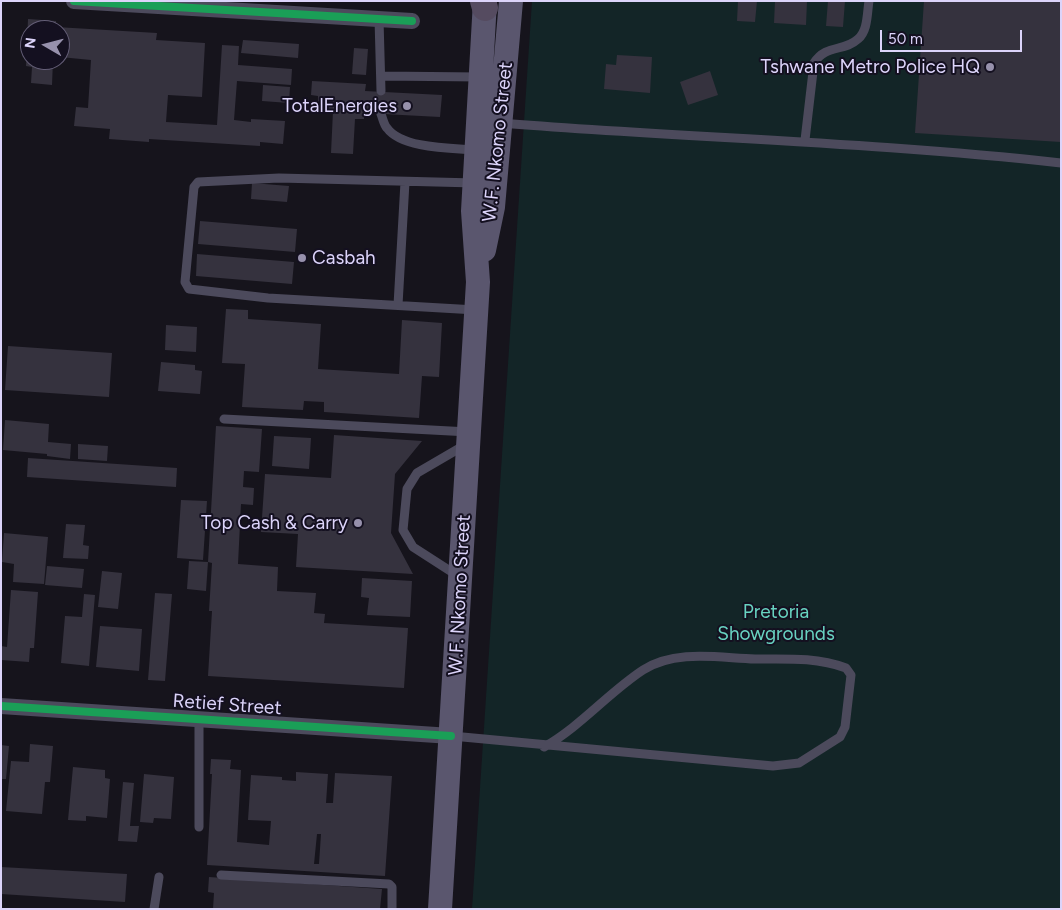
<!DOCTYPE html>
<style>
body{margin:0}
#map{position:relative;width:1062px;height:910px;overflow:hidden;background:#16141c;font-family:Figtree,sans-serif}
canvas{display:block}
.frame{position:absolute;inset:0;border:2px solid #dcd4fa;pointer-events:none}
.north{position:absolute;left:20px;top:20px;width:50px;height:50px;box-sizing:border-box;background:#141020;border:1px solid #645e77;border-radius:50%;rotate:278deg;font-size:14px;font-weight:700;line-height:20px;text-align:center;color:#dcd4fa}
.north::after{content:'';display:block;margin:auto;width:18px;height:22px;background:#9791ac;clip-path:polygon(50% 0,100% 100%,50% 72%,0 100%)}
.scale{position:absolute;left:880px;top:30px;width:142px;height:22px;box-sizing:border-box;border:2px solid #dcd4fa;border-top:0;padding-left:6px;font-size:15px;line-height:18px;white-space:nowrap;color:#dcd4fa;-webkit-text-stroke:4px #141020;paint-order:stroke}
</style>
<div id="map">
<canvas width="1062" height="910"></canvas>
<div class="frame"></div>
<div class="north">N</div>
<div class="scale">50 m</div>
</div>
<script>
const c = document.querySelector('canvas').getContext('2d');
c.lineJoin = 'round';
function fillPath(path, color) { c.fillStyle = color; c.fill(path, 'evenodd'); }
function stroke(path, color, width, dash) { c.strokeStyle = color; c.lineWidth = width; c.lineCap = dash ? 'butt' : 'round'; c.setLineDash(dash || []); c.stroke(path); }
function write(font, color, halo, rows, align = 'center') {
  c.font = font + ' Figtree,sans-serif'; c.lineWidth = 4; c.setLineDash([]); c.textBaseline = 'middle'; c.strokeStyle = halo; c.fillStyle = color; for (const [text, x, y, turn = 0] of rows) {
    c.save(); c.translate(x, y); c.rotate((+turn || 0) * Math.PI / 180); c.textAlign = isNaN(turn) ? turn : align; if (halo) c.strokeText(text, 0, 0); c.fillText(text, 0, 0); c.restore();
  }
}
fillPath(new Path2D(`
 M532 1H1061V909H472Z`), '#132527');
fillPath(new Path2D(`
 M738 1H757L755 22 737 21Z
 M775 1H807L806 25 774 23Z
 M828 1H845L843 27 826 26Z
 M924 1H1061V142L915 133Z
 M28 19 56 21V27L157 33 156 40 205 43 202 97 168 95 166 122 217 125 222 45 239 46 238 65 292 69 291 85 237 81 234 120 251 122V119L285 121 283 144 260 142V146L149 139V142L109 139 110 129 74 126 76 107 88 108 91 60 60 57V30H30V60H53L52 85 31 83 32 67 26 66Z
 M243 40 299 44 298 58 241 53Z
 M354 48 368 49 366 75 352 74Z
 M617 55 652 57 650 93 604 89 606 64 616 65Z
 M710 71 718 95 688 105 680 82Z
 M312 81 366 84 365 91 442 95 440 117 364 113V119H355L353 154 331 153 333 111 318 110V96L311 95Z
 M263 85 290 87 289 103 262 101Z
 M252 183 289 186 287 202 251 199Z
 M200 221 297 229 295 252 198 244Z
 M197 254 294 262 292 284 196 276Z
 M226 309 248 310V319L321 324 318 369 399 374 402 320 442 323 439 377 422 376 419 418 324 412V402L304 401 303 410 242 407 245 364 222 363Z
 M166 325 197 327 196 352 165 350Z
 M8 346 112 353 109 397 5 390Z
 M161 362 195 365V370L202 371 200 394 158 391Z
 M5 420 49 424 48 442 71 444 70 459 47 456V454L3 450Z
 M216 426 262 429 259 472 244 471 243 487 254 488 253 505 241 504 238 564 278 567 277 591 316 593 314 613 325 614 324 623 408 628 404 688 208 676 212 611H209L212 563 208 562 206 591 187 589 189 561 208 562Z
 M334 435 422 441 395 474 391 533 413 574 296 567 298 534 261 532 265 474 331 478Z
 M274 436 311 438 309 469 272 466Z
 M78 444 108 446 107 461 78 459Z
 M28 458 177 468 176 487 27 477Z
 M181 500 207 501 203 560 177 558Z
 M66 524 85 525 83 545 89 546 88 559 63 558Z
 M4 533 48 537 44 584 13 582 14 564 2 562Z
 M47 566 84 569 82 588 45 585Z
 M102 571 122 573 118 609 98 607Z
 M362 578 412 581 410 617 367 615 369 598 361 597Z
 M11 590 38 592 34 648H30L29 662 1 660V646L7 647Z
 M155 593 172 594 165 681 148 680Z
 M84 594 95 595 89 666 61 663 65 616 82 617Z
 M100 626 142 629 139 671 96 667Z
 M30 744 53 746 50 782H45L42 814 6 811 11 761 29 762Z
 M1 745 9 746 6 779H1Z
 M211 759 231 760 230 769 241 770 237 842 269 845 271 821 248 820 251 775 282 777V780L296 781V772L328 774 326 803H333L335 773 392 776 385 876 207 865 212 774H210ZM317 834H321L319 864H314Z
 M73 767 105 770V778L110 779 107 818 86 816V821L68 820Z
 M144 774 174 777 171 819 154 818 153 823 140 822Z
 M123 782 134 783 130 826H139L137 842 118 841Z
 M1 867 127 874 125 902 1 894Z
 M209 877 382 889 380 909H213L214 893 208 892Z`), '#35323e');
stroke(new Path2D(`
 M379 19 381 91
 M381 76 480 77
 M381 114C383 119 384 125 387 128 402 149 452 148 476 150
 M500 123C687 138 874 142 1061 163
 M805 140 814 63C826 44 844 52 858 39 868 31 867 13 869 1
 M475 183 279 178 198 182 194 187 185 282 189 289 268 298 476 310
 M398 305 405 182
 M224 419 469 432
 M458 576 413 547 403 530 407 489 417 473 465 445
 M452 736 773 766 799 763 840 737 845 727 851 675 846 668C816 657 786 659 755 659 719 658 676 649 643 670 608 693 581 726 544 747
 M199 827V719
 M221 875 389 884 392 887V909
 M154 909 159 877`), '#4c4a5c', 9);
stroke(new Path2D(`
 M74 1 412 21
 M1 706 451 736`), '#4c4a5c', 16);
stroke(new Path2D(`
 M484 250 493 207 511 1
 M440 909 478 282 473 211 485 1`), '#5a566e', 24);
stroke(new Path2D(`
 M483 1 485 8`), '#554b60', 26);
stroke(new Path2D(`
 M74 1 412 21
 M1 706 451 736`), '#1a9f57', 8);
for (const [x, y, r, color] of [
 [990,67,5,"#9791ac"],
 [407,106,5,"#9791ac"],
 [302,258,5,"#9791ac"],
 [358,523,5,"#9791ac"]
]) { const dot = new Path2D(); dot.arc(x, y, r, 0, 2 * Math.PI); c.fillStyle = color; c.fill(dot); stroke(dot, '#141020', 2); }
write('19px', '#dcd4fa', '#141020', [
 ["Tshwane Metro Police HQ",980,67],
 ["TotalEnergies",397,106],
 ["Casbah",312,258,"left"],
 ["Top Cash & Carry",348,523]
], 'right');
write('19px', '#dcd4fa', '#141020', [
 ["W.F. Nkomo Street",498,142,-84],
 ["W.F. Nkomo Street",460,595,-87],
 ["Retief Street",227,705,4]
]);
write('19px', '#68d2c1', '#141020', [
 ["Pretoria",776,612],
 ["Showgrounds",776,634]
]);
</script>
